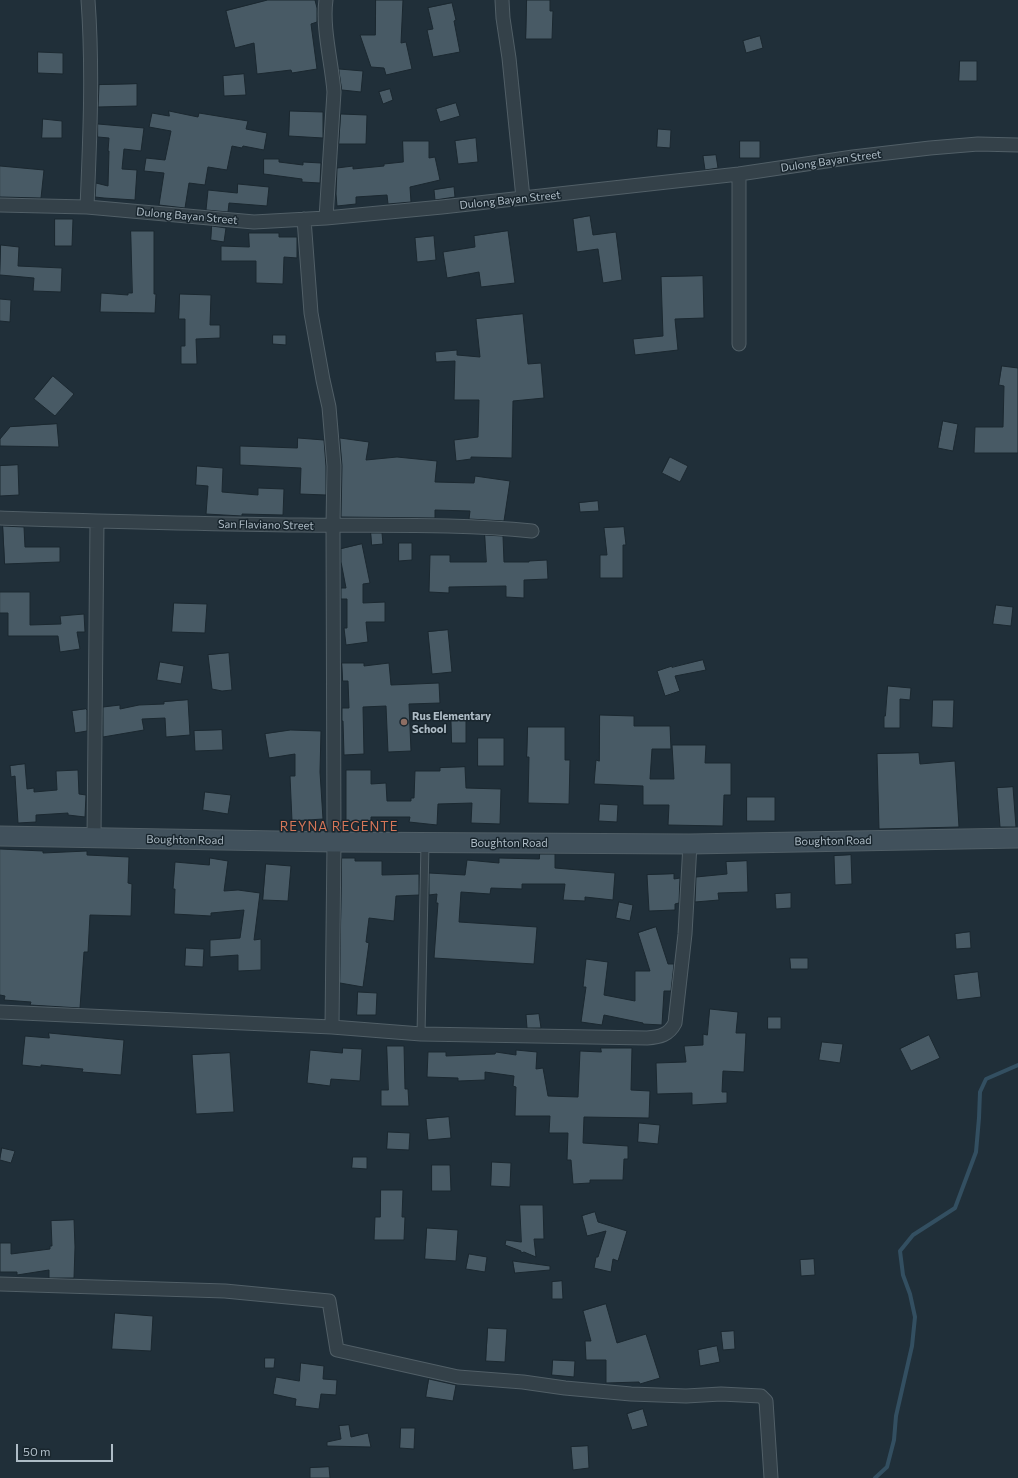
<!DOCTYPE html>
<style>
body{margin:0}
#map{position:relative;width:1018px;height:1478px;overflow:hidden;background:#202f39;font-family:Commissioner,sans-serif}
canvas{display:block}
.scale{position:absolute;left:16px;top:1444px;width:97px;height:18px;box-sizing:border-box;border:2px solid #aebcc6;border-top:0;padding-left:5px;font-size:12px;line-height:14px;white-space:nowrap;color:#aebcc6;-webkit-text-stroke:3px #19262e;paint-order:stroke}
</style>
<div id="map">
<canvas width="1018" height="1478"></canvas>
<div class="scale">50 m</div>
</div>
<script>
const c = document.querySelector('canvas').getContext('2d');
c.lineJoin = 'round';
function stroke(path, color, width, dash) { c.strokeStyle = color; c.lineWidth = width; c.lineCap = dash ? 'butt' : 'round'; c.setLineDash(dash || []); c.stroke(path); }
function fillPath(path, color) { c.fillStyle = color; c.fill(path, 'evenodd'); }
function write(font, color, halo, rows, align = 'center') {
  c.font = font + ' Commissioner,sans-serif'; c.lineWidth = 3; c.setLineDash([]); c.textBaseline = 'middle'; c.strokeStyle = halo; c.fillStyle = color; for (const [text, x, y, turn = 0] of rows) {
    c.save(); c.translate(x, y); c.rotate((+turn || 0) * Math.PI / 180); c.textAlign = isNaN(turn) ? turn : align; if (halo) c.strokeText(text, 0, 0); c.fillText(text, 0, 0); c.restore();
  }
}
stroke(new Path2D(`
 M875 1478 887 1467 894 1440 896 1416 912 1346 915 1317 910 1294 903 1275 900 1251 913 1235 955 1208 976 1152 979 1118 980 1092 986 1079 1018 1065`), '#334f61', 4);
const building = new Path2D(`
 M268 0H315L317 8V22L311 24 317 69 292 73 291 70 257 74 254 43 235 48 226 11Z
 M376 0H403L401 43 406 42 412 69 386 75 384 68 371 67 360 35H375Z
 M527 0H550V11H553L552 39H526Z
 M452 3 456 20 454 21 460 52 433 57 427 30 433 29 428 8Z
 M760 36 763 48 746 53 743 41Z
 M38 52 63 53V74L38 73Z
 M960 61H977V81H959Z
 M339 69 363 71 361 92 342 90Z
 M244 74 246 95 224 96 223 76Z
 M137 84V106L98 107 99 85Z
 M390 89 393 100 383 104 379 92Z
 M456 103 460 116 440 122 436 109Z
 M169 111 198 117 199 113 248 121 246 129 267 133 264 150 243 146 242 148 232 146 227 170 208 167 205 185 189 183 185 208 159 205 164 173 144 171 146 158 165 160 171 131 149 127 152 113 169 116Z
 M290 111 323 112V138L289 136Z
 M341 114 367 115 366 144H339Z
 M43 119 62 121V138H42Z
 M98 124 144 128 141 151 124 149 122 169 137 170 135 200 104 198 95 197 96 183 108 186 109 151H108L109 138 98 137Z
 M658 129 671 130 670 148 657 147Z
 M476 138 478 162 458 164 455 141Z
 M403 141H429V158L435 157 440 180 410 187 411 202 388 204 387 195 356 197V204L337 206 336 194 337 168 353 166V169L384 166V164L403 162Z
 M740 141H760V158H740Z
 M716 155 718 168 705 170 703 156Z
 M264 159H279V162L303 165V162L321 163 320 183 302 182V179L264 174Z
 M0 166 44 170 41 198 0 197Z
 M238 184 269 187 267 206 229 203 228 212 206 210 208 190 237 193Z
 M454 187 455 197 435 200 434 190Z
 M590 216 593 235 616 232 622 280 603 283 598 249 577 252 573 219Z
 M55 219H73L72 246H55Z
 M212 226 226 228 224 242 211 240Z
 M131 231H154V294H156L155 313 100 312 101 293 128 295V293H132Z
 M508 231 515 283 481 287 479 272 447 278 443 252 475 247 474 236Z
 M249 233H279V237H297V258L284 257 283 284 256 283V261H221V246L249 247Z
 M434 236 436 260 417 262 415 238Z
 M1 245 19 247 18 266 62 268 61 292 33 291 34 278 0 275Z
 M703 276 704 318 675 319 678 350 635 355 633 339 663 336 661 277Z
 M180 294 211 295 210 325H220V338L196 339 197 364H181V346H185V319H179Z
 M0 299 11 300 10 322 0 321Z
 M523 314 528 364 541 363 544 398 513 401 512 458 471 457V459L456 461 454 440 478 437 479 400H454L455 361 436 362 435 352 457 350V355L480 357 476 319Z
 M273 335H286V345L273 344Z
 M1002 366 1018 368V453H974L975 427H1003L1004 386 999 385Z
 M53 376 74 394 55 416 34 399Z
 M943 421 958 424 953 451 938 448Z
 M57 424 59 447 0 446V439L10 427Z
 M298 438 324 440 326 466V495L300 494 301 468 240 465V446L297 448Z
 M340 438 369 442 366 460 397 457 437 461 435 482 474 483 475 476 510 481 504 521 469 519 470 511 435 510V518L341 517 342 466Z
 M670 457 688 466 680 482 662 473Z
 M18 465 19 495 0 496V466Z
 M197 466 223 468 222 492 258 495V488L284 489 283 515 242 514V516L206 514 208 486 196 485Z
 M598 501 599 511 580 512 579 503Z
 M3 526 24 527 25 547H60V562L5 564Z
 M624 527 626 545H623V578H600V555H607L604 528Z
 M371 533H382L383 544 372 545Z
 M485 535 503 536 504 562H529V561L547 560 548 579 524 580V598L506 597V586L449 587V593L429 592 430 555H450V562H486Z
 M399 543H412V560L399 561Z
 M362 544 370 583 363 584V603L385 602V622H366L368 642 346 645 344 628H347V599H341V588H346L341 562V549Z
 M0 592H30V625L61 624 60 616 84 614 85 632H77L80 649 60 652 58 636H8V613H0Z
 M174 603 207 604 205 633 172 632Z
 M996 605 1013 607 1011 626 993 624Z
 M448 630 452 672 432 674 428 632Z
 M229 653 232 690 222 691 212 689 208 655Z
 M703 660 706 670 675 676 680 691 665 696 657 671 672 666V667Z
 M160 662 184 666 181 684 157 680Z
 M342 663H364V666L389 663 391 685 439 683 440 703 409 704 411 751 388 752 386 706 363 707 364 754 344 755 343 721H342V708H349L348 681H343Z
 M888 686 911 688 910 700 900 699V728H884V716H885Z
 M188 700 190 735 166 737 165 718 142 719 144 730 103 737V707L120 705V709L139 705 164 704V702Z
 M933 700H954L953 728 932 727Z
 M86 709 87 710V731L75 733 72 711Z
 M451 715H466V743H452Z
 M600 715 634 716V726H670L671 749H652L650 779H674L672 745H706L705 763H731V795H724L723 826 668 825 669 805H643V786L594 784 596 760 599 761Z
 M528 727H565V760H570L569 804 528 803 529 757H527Z
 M222 730 223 750 195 751 194 731Z
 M291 730 321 731 320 772 323 819 292 821 290 776H295V754L269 758 265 734Z
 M478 738H504V766H478Z
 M919 753 920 764 955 761 959 827 879 829 877 754Z
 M25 764 27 789 34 788V792L57 790 56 771 78 770 79 794 86 795 85 817 68 815V813L36 815V822L18 823 15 776 11 777 10 766Z
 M465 767 466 788 501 789 500 824 471 823 472 803 438 804 437 825 409 822 410 817H371V821L346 822V770H371V784L386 783 387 801H411V798H414L415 771H440V768Z
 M1013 787 1016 827H1000L997 788Z
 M205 792 231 795 228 814 203 810Z
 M747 797H775V821H747Z
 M600 804 618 805 617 822 599 821Z
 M0 849 43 851V853L87 851V855L129 857 128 883 132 884 131 916 90 915 88 952H84L80 1008 30 1005 31 1002 4 1000 5 996 0 995Z
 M540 854H555V868L615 873 613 900 585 897V901L563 900 565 884H522V889L491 888 490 894 461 892 459 922 537 927 534 964 434 958 438 903H436L437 894 429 895V873L465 875 467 860 499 863V858L539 859Z
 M851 855 852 884 835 885 834 856Z
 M210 858 228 861 224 891 238 890 260 893 254 940 261 939V970L238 971V955L210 957V940L240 938 244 910 211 913V916L174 914 175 889H173L175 862 209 865Z
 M342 858H355V861H382V875L419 874V895L396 896 394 921 369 918 366 942 369 943 363 987 340 983Z
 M747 861 748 892 718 893 719 900 695 902 696 877 727 874 726 862Z
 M266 864 291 866 288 901 263 900Z
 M674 874V879L680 878 679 903 675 904V910L649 911 647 875Z
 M791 893V908L776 909 775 894Z
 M619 902 633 905 630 921 616 918Z
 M656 927 668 964H674L671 991H664L662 1025 643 1024V1023L604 1015 602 1025 581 1022 586 987H583L586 959 608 962 604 995 635 1001V971H650L638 933Z
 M970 932 971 948 956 949 955 934Z
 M186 948 204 949 203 967 185 966Z
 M790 958H808V969H791Z
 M978 972 981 997 957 1000 954 975Z
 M358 992 377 993 376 1015H357Z
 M710 1009 738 1012 736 1033H746L744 1072 723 1071 722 1092H727V1103L692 1105V1093L657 1094 656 1063 686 1062 684 1046 703 1045V1034L707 1035Z
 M539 1014 541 1028H527L526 1015Z
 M768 1017H781V1029H768Z
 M49 1033 124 1040 121 1075 82 1072 83 1069 41 1065V1067L22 1065 25 1036 49 1038Z
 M929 1035 940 1058 911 1071 900 1049Z
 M822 1042 843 1044 840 1063 819 1060Z
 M387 1046H404L405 1089H408L409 1106H381V1090H388Z
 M343 1048 362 1049 360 1081 331 1079 330 1086 307 1083 310 1050 342 1053Z
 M601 1048H632L631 1090 650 1091 649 1118 584 1117 583 1143 628 1146V1159H624L623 1180H590V1183L573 1184 571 1160H567L568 1133H549L550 1116H515L516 1087 513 1086 514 1076 485 1072V1080L458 1081V1078L427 1077 428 1052H446V1056L495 1054 496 1052 516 1055V1050L537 1052 536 1069 543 1068 548 1096 578 1097 580 1051 601 1052Z
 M230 1053 234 1112 196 1114 192 1055Z
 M449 1117 451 1138 428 1140 426 1119Z
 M639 1123 660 1125 658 1144 638 1142Z
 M388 1132 410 1133 409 1150 387 1149Z
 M2 1148 15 1151 11 1163 0 1160Z
 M353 1157H367V1169L352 1168Z
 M492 1162 511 1163 510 1187 491 1186Z
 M432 1165H450L451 1191H432Z
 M381 1190H403L402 1217H405L404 1240H374L375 1217H380Z
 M520 1205H543L544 1239H534L536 1257 524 1252 521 1253V1251L505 1245 506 1240 521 1242Z
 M595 1212 598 1222 627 1231 618 1261 613 1259 611 1272 594 1268 596 1257H598L606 1231 587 1236 582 1216Z
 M74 1220 75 1247 74 1278H49V1270L17 1275V1272H0V1243H11V1254L50 1249V1246H52L51 1221Z
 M427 1228 458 1230 456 1261 425 1259Z
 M469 1254 487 1257 485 1272 466 1269Z
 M814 1259 815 1275 801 1276 800 1260Z
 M513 1261 550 1266V1270L515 1273Z
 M562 1281 563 1299H552V1282Z
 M606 1304 617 1343 646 1334 660 1378 640 1384 639 1382 606 1383V1360H586L585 1341H591L583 1311Z
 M115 1313 153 1316 151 1351 112 1349Z
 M488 1328 507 1329 505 1362 486 1361Z
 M734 1331 735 1349 723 1350 721 1332Z
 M717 1346 720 1362 700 1366 698 1350Z
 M265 1358H275L274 1368H265Z
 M553 1360 575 1361 574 1377 552 1375Z
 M301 1363 324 1366 323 1379 337 1380 336 1395 321 1394 319 1409 295 1406 296 1399 273 1394 276 1377 299 1381Z
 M429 1379 456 1385 453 1401 426 1397Z
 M643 1409 648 1426 632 1430 627 1414Z
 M349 1425 351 1437 368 1433 371 1447 327 1446V1442L341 1439 339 1426Z
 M401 1428H415L414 1449 400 1448Z
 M588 1446 589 1468 573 1470 571 1447Z
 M329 1467 330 1478H310V1468Z`);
fillPath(building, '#485a65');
stroke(building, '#1b2830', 1);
const lane = new Path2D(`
 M421 1034 425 844`);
const street = new Path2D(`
 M502 0 503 18 509 58 523 198
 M739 174V344
 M0 205 87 207 254 222 326 218 442 207 739 174 853 157 930 148 978 144 1018 145
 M87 207C90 138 93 69 88 0
 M326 218 334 92C332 64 322 27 326 0
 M304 219 311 313 323 380 329 407 334 466 333 525 334 842 332 1027
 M0 518C101 521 201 524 302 525 379 526 456 523 532 531
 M94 838 97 521
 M0 1012 332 1027 421 1034 647 1038C660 1037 669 1035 675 1023L685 934 690 844
 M0 1284 225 1291 329 1301 337 1350 458 1377 523 1382 565 1388 631 1394 686 1396 721 1394 761 1396 766 1401 771 1478`);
const secondary = new Path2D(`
 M0 836 334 842 690 844 1018 838`);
stroke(lane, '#515f67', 9);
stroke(street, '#515f67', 15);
stroke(secondary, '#515f67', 21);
stroke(lane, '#344149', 7);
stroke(street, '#344149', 13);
stroke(secondary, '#41515c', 19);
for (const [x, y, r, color] of [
 [404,722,4,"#8d6e63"]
]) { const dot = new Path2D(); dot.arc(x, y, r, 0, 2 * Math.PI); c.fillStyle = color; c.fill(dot); stroke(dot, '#19262e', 1.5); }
write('11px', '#aebcc6', '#19262e', [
 ["Dulong Bayan Street",831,161,-8],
 ["Dulong Bayan Street",510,200,-6],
 ["Dulong Bayan Street",187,216,5],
 ["San Flaviano Street",266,525,1],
 ["Boughton Road",185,840,1],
 ["Boughton Road",833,841,-1],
 ["Boughton Road",509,843]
]);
write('bold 11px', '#aebcc6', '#19262e', [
 ["Rus Elementary",412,716],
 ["School",412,729]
], 'left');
c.letterSpacing = '1px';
write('13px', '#d67658', '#19262e', [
 ["REYNA REGENTE",339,827]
]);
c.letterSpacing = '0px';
</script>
